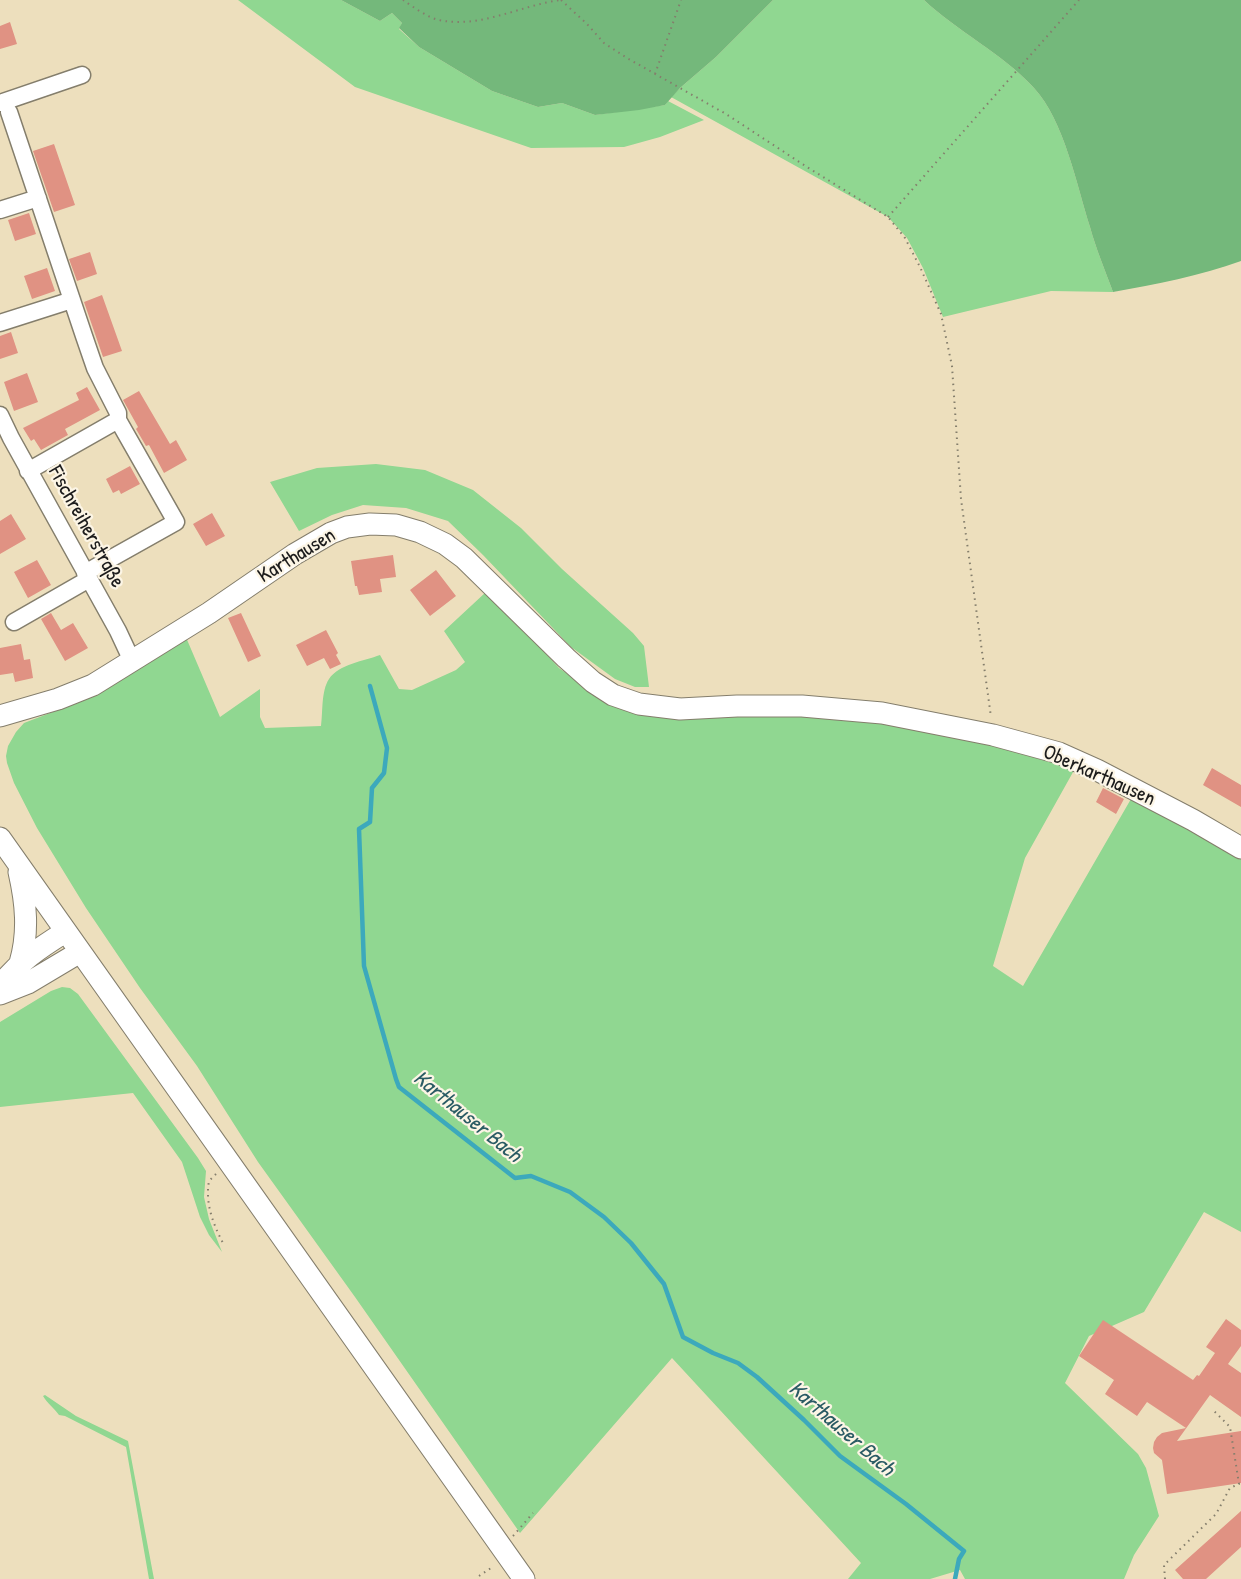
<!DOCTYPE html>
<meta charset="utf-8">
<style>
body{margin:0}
canvas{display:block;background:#eddfbd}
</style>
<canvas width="1241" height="1579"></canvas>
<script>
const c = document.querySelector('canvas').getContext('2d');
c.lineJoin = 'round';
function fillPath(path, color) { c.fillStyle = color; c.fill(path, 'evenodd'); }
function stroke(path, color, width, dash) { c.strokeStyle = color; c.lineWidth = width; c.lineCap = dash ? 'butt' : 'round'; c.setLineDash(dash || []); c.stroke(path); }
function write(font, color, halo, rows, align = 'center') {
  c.font = font + ' "Patrick Hand",sans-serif'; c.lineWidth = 4.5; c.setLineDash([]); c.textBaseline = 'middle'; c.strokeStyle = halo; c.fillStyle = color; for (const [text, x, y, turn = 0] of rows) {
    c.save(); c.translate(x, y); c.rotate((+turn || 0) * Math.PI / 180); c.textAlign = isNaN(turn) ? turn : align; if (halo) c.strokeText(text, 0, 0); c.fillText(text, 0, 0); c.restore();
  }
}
fillPath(new Path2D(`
 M238 0H341L380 21 392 13 402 23 399 29 419 47 492 91 538 107 562 103 595 115 665 105 668 101 704 120 660 137 624 147 531 148 355 87Z
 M773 0H924C958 32 1002 53 1034 88 1064 120 1077 186 1090 227 1096 249 1105 270 1113 292L1051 291 943 317 923 268 907 238 888 217 671 97 680 88 716 57Z
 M376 464 425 470 473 490 521 528 562 569 633 633 644 646 649 687H635L615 679 571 647 483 555 448 521 406 508 363 505 332 515 299 531 270 482 317 468Z
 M486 592 519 624 559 668 576 680 612 697 880 717 1077 765 1025 858 993 966 1023 986 1135 792 1241 846V1232L1204 1212 1144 1312 1089 1336 1065 1383 1138 1454 1146 1468 1159 1516 1134 1555 1124 1579H965L960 1570 930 1579H848L861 1563 672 1358 520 1533 355 1297 258 1162 197 1066 140 988 86 908 37 828 14 783 7 763 6 756 8 746 16 732 24 723 71 705 185 635 220 717 260 689V717L265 728 321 726C323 712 321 691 329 679 339 664 364 661 380 655L399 689 412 690 456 670 465 662 444 631Z
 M62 987 70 988 78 994 198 1158 206 1171 204 1197 209 1219 222 1252 209 1235 200 1217 182 1162 133 1093 0 1107V1022L51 991Z
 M45 1395 76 1416 128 1441 154 1579H149L126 1447 65 1416 59 1415C54 1408 47 1403 43 1396Z`), '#90d791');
fillPath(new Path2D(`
 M341 0H773L716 57 680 88 665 105 639 110 595 115 562 103 538 107 492 91 419 47 399 28 402 23 392 13 380 21Z
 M924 0H1241V261C1200 276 1156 284 1113 292 1105 270 1096 249 1090 227 1077 186 1064 120 1034 88 1002 53 958 32 924 0Z`), '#74b87b');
stroke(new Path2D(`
 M370 686 387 748 384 773 372 788 370 822 359 829 364 966 396 1079 399 1087 515 1178 531 1176 570 1192 604 1217 631 1243 664 1284 683 1337 713 1353 738 1363 757 1377 804 1420 840 1456 906 1504 964 1551 959 1559 955 1579`), '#3ca9bc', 4.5);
fillPath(new Path2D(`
 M10 22 17 44 0 49V26Z
 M54 144 75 205 54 212 33 151Z
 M29 213 36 234 15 241 8 220Z
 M90 252 97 274 77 281 69 259Z
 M47 268 55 291 32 299 24 276Z
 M102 295 122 351 103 357 84 302Z
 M11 332 18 353 0 359V336Z
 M27 373 38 402 14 411 4 382Z
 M87 387 100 410 65 429 68 435 41 450 34 439 31 441 23 428 79 400 76 393Z
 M139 391 170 444 176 440 187 460 164 473 149 445 146 446 136 429 138 427 123 400Z
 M130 466 140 484 121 494 119 490 113 493 106 479Z
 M212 513 225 536 206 546 193 524Z
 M11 514 26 539 0 554V521Z
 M393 555 396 577 380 579 382 592 359 595 357 586H355L351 561Z
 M37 560 51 585 28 598 14 572Z
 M436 570 456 596 430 616 410 590Z
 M51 613 61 630 73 623 88 648 65 661 41 619Z
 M241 613 261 656 248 662 228 618Z
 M326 630 338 653 336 655 341 664 330 669 324 658 307 666 296 645Z
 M21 644 24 660 30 659 33 678 15 682 13 673 0 675V648Z
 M1212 768 1241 785V807L1203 785Z
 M1103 788 1124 799 1116 814 1096 802Z
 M1226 1319 1241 1330V1346L1228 1364 1241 1373V1417L1210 1395 1177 1441 1241 1431V1483L1167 1494 1162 1460 1154 1453 1153 1448 1154 1442 1157 1437 1162 1433 1186 1428 1147 1402 1137 1416 1105 1394 1114 1380 1079 1356 1103 1320 1193 1380 1197 1375 1199 1376 1215 1353 1206 1347Z
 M1241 1511V1547L1206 1579H1183L1175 1570Z`), '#e09283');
const minor = new Path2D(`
 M0 103 82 75
 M9 112 84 336 95 368 118 413V420
 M0 210 38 198
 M0 323 72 300
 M0 415 11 438 118 631 132 661
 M28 471 118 420 176 522 85 573
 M14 622 89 579`);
const major = new Path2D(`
 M0 716 58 699 93 685 209 613 295 554 331 533 347 527 370 524 396 525 420 532 445 544 464 558 566 658 593 682 613 695 639 704 680 709 737 706H802L882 713 993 735 1059 753 1097 770 1193 820 1241 848
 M0 838 524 1579
 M19 872C26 903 29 932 20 963
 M0 986C18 962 41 947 65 932
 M0 994 28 983 80 952`);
stroke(minor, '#847e6c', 19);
stroke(major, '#847e6c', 23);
stroke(new Path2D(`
 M403 0C412 6 428 18 439 20 480 29 521 5 561 0
 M561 0 587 24 604 43 627 58 726 114 807 167 888 217 905 238 920 267 941 314 952 366 961 499 991 717
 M655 74 681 0
 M888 217 1079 0
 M216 1174 209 1181C205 1203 213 1224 223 1243
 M513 1536 533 1513
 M479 1576 494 1566
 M1165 1579 1164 1565 1216 1514 1230 1488 1239 1484 1230 1427 1212 1409`), '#847e6c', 2, [1.5, 4.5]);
stroke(minor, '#fff', 16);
stroke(major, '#fff', 21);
write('21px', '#1c1c1c', '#fcf5e5', [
 ["Fischreiherstraße",86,527,61],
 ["Karthausen",297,556,-31],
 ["Oberkarthausen",1099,776,24]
]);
write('italic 22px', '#2a5b64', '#fcf5e5', [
 ["Karthauser Bach",467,1117,39],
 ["Karthauser Bach",841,1429,41]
]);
</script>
